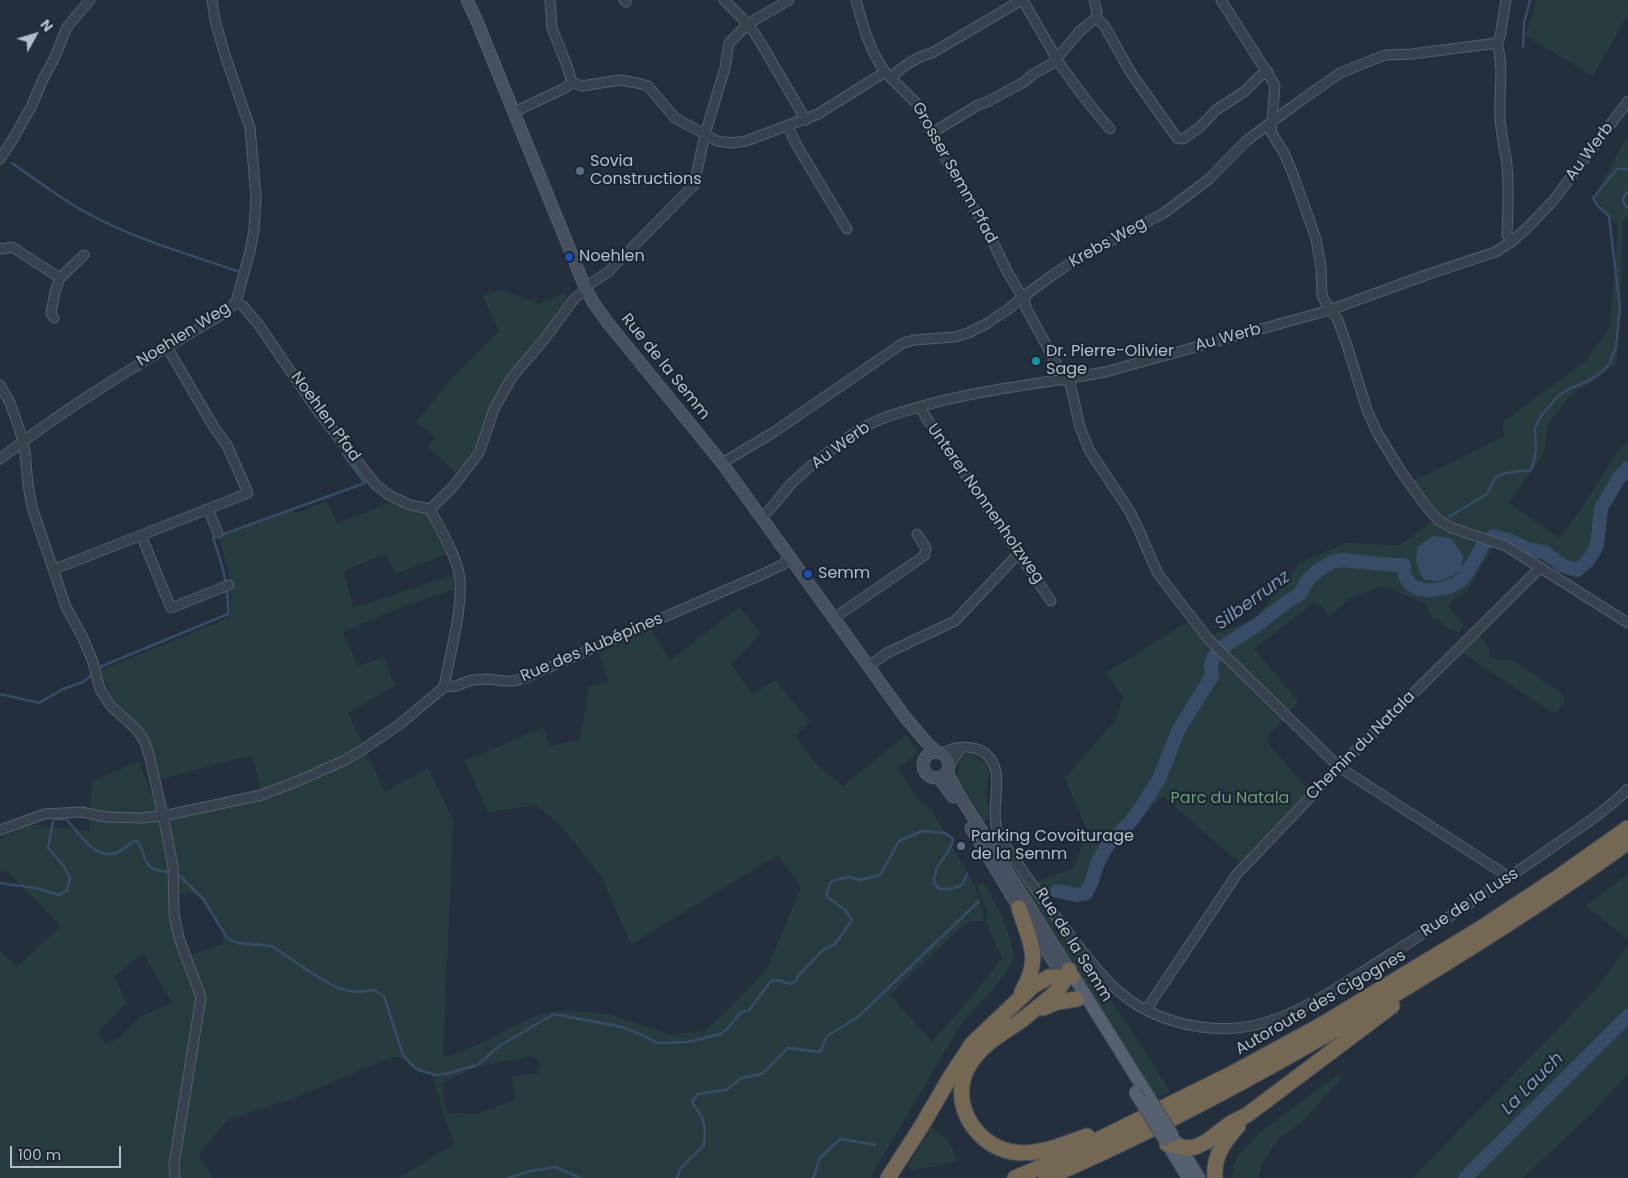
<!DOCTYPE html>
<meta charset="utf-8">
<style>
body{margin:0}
#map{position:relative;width:1628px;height:1178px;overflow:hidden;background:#242f3e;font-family:Poppins,sans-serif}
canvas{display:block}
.north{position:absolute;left:10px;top:10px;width:50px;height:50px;-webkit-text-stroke:4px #1d2633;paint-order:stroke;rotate:51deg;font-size:14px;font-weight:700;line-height:20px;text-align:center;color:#b4bcc9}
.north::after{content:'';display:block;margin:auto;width:18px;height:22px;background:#b4bcc9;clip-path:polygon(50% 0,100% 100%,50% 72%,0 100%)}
.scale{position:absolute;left:10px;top:1146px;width:111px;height:22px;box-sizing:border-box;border:2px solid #b4bcc9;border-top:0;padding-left:6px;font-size:15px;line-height:18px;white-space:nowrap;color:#b4bcc9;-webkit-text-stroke:4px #1d2633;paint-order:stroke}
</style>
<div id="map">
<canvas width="1628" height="1178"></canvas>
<div class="north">N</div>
<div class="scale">100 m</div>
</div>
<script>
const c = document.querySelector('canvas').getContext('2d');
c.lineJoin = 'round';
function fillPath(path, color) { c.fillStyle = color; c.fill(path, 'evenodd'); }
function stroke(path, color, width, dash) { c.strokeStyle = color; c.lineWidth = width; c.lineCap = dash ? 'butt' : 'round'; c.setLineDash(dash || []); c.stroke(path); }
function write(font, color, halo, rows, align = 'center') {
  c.font = font + ' Poppins,sans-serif'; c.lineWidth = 4.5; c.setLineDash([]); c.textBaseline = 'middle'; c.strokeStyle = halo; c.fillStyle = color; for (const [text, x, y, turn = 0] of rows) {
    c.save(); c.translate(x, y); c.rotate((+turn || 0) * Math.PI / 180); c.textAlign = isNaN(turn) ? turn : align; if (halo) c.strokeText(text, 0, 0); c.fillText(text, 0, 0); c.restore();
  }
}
fillPath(new Path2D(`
 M1536 0H1628V14L1593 76 1526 36Z
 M1628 139V217L1623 219 1620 319 1616 364 1569 397 1548 423 1544 453 1509 503 1559 538 1582 508 1618 451 1628 442V472L1603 495 1599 535 1571 577 1525 552 1496 542 1468 590 1450 602 1449 608 1464 624 1459 632 1446 627 1438 620 1431 617 1427 605 1384 586 1350 598 1329 616 1321 606 1313 603 1254 649 1298 701 1265 740 1311 793 1242 865 1163 796 1125 832 1109 857 1088 902 1039 887 1037 882 1074 868 1087 830 1065 778 1115 721 1123 697 1106 673 1191 620 1211 635 1254 620 1300 563 1345 543 1399 545 1440 518 1413 481 1504 437 1503 422 1586 361 1610 327 1618 227 1594 197 1623 144Z
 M502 290 539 304 564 293 573 309 526 365 499 410 474 465 463 479 428 447 435 437 416 422 455 375 499 332 483 296Z
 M327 501 337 524 391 502 430 513 452 552 396 574 385 554 344 571 353 608 454 575 453 590 406 605 343 632 358 666 384 657 395 686 348 713 385 792 428 768 453 820 443 1056H451L490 1039 536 1015 566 1010 612 1015 670 1035 705 1031 724 1014 767 969 801 887 778 855 631 944 601 876 560 824 536 805 488 812 465 761 544 727 549 746 580 740 589 687 609 682 599 653 652 630 670 661 739 607 761 633 731 665 753 694 775 680 810 722 796 736 816 764 843 786 906 735 918 753 904 764 897 767 919 801 931 809 975 886 984 914 983 921H970L960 928 890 995 932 1042 970 999 1002 958 986 923 988 912 977 886 984 883 1002 916 1010 938 1014 956 1009 968 994 988 961 1024 870 1178H399L454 1144 446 1121 433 1076C427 1074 419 1073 414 1069 404 1062 405 1055 391 1057L297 1097 230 1119 226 1122 198 1155 214 1178H0V951L17 967 61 926 7 871 0 873V838L29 825 89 831 92 782 139 761 159 814 262 792 252 755 158 780 148 739 112 697 101 670 230 617C235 591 226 562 219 537L294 510 296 513ZM199 893 222 925 224 944 189 955 175 936 169 894ZM143 953 172 1003 141 1016 118 1039 105 1044 98 1032 127 1003 114 977ZM532 1056 540 1063 538 1073 511 1077 515 1100 477 1114 446 1113 441 1084 476 1067Z
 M1478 634 1489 648 1490 656 1497 660 1511 659 1562 694 1565 699 1559 710 1554 713 1461 652Z
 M969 753 978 757 986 764 989 775 986 792 989 816 985 821C979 815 977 808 972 801 959 785 953 780 961 758Z
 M1628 874V939L1586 906Z
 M1017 875H1019C1070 946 1126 1015 1170 1092L1156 1098 1061 943Z
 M1628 945V1074L1592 1113 1523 1178H1413L1598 987Z
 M1339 1074 1342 1078 1301 1123 1280 1137 1262 1163 1259 1178H1232L1234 1164 1239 1154 1259 1133Z
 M932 1127 950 1143 957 1160 944 1165 911 1170 908 1165Z`), '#263c3f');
fillPath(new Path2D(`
 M1433 536 1451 538 1463 556 1461 570C1446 580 1441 584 1423 579L1416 562 1417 547Z`), '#394c67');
stroke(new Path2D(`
 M1523 47 1524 23 1530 0
 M12 163C38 181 63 201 91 215 137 240 188 254 237 271
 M1628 191 1623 198V202L1628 209
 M1449 517 1487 494 1496 477 1505 473 1531 470 1534 461 1536 450 1535 427 1541 416 1558 396 1569 389 1588 381 1602 372 1610 363 1616 346 1620 307 1609 216 1598 206 1593 198 1617 169H1628
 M97 670 100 667 228 614C229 587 222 563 213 538L365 483 343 454 346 450
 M0 694 39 703 63 689 83 682 93 674
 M176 875 182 878 204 900 227 938 237 943 272 946 307 970 337 988 355 992 374 990 384 996 403 1055 416 1069 435 1075 449 1073 477 1065 501 1045 554 1014 622 1027 642 1035 657 1043 688 1042 720 1034 728 1028 741 1012 749 1010 771 981 778 980 790 984 796 981 798 976 823 950 835 944 852 920 845 910 826 896 830 883 835 880 849 877 860 880 880 875 899 841 922 831 945 833 953 839C950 857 934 861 934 883L940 889H951L962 885 967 874
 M0 883 36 888 59 895 67 891 70 878 64 866 48 848 53 821 57 819H66C79 833 95 860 116 853 124 850 129 842 137 841 145 849 143 865 154 869 159 871 165 871 171 873
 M509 1178 530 1171 555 1167 580 1178
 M677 1178 680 1169 704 1145C705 1134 706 1125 701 1115 698 1110 694 1107 692 1101L698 1094 726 1090 741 1078 762 1074 788 1048 820 1052 827 1036 858 1017 979 901
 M813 1178 815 1174 819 1159 840 1139 875 1145`), '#394c67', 2.5);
stroke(new Path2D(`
 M1493 536 1511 541 1527 549 1544 552 1563 566 1577 570 1588 561 1597 546 1601 508 1619 478 1628 468
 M1057 891 1078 895 1086 893 1091 883 1098 862 1107 846 1134 818 1159 779 1179 729 1212 676 1211 664 1214 657 1224 646 1254 627 1287 602 1300 594 1307 581 1317 571 1334 561 1344 560 1393 565H1404C1404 570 1404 576 1407 580 1418 596 1450 591 1463 578 1470 570 1477 555 1483 545
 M1465 1178 1628 1016`), '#394c67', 14);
const street = new Path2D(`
 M550 0 552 28 566 63 572 82
 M624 0 626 2
 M724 0 748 24 759 40 806 120
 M856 0C863 26 869 49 885 72
 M1221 0 1275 85 1271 132 1284 153 1293 174 1316 239 1321 267 1322 296 1330 310 1337 318 1346 342 1367 410 1378 434 1402 473 1426 506 1438 520 1452 528 1506 546 1628 623
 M1506 0 1500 37 1497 43C1504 66 1499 91 1500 115 1500 132 1505 148 1507 165 1509 188 1508 211 1507 234L1511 242
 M1096 18 1104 25 1131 73 1177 138 1183 139 1200 127 1216 110 1244 92 1260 76 1268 72
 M891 78C901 67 918 56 932 53L1020 1 1025 4 1061 66 1089 104 1110 129
 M514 112 565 88 572 82 582 86 620 80 637 83 648 86 675 118 717 141 732 143 746 141 818 114 885 72 916 103 949 165 992 240 1008 273 1025 301 1026 308 1061 372 1064 380
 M788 127 796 144 847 229
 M932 133 978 105 987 102 1024 82 1032 75 1053 63 1080 31 1096 18 1097 12 1094 0
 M0 159 13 139 31 107 44 77 54 59 67 27 90 0
 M0 248 2 249 12 247 60 278 84 255
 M585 287 608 272 694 185 705 134 725 68 729 43 748 24 789 0
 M236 302 243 306 259 325 317 410 376 485 389 495 410 505 430 509
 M54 318 51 313 55 292 60 278
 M167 347 215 429 227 445 248 493 208 509 218 533
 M1069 379 1080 427 1089 450 1129 510 1137 526 1158 574 1210 641 1339 767 1503 873 1508 879
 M0 385 10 403 20 431 25 451 28 485 32 507 66 607 82 636 93 662 100 689 110 705 137 730 145 742 150 758 163 816 173 866 174 913 179 938 201 997 174 1164 175 1178
 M919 407 1051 601
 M0 459C71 403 149 358 226 312L236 302 250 251 254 230 256 197 250 128 224 52 215 20 212 0
 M722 463 774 432 903 343 914 340 955 337 968 333 986 324 1007 310 1023 297 1054 274 1075 260 1164 213 1209 179 1246 141 1300 101 1340 73 1385 55 1412 54 1497 43
 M761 518C773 508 781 495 791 484 808 467 839 443 859 430 878 418 899 413 919 407 980 389 1043 384 1105 372L1330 310 1426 275 1495 252 1511 242 1526 229 1553 201 1628 101
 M141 535 171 608 229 585
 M53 568 60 567 208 509
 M834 618 924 556 926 548 917 534
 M869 666 887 653 955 621 1019 553
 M444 687C450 653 462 614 460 580 458 557 440 529 430 509L452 488 479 453 494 409 512 377 543 341 575 298 587 290
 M943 753C957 745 978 744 989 757 1005 775 990 807 997 829 1003 846 1017 861 1026 876 1041 897 1057 918 1073 939 1095 967 1115 995 1148 1011 1180 1027 1221 1033 1256 1025 1303 1014 1345 982 1386 957 1442 922 1497 886 1551 848 1578 829 1605 812 1628 789
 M949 766 960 749
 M0 830 44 814 81 812 106 817 140 818 163 816 261 795 298 781 343 761 362 750 400 724 444 687 456 686 472 680 488 679 503 681H514L527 677 763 574 782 565 790 558
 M1146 1010 1237 874 1339 767 1540 568`);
const secondary = new Path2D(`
 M467 0 476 19 585 287 593 302 608 323 722 463 905 717 926 742 936 751
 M923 765a13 13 0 1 1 26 0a13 13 0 1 1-26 0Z
 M947 772 956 790 1073 976
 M939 778 953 797
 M971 828 1019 908 1064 978`);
const primary = new Path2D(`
 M1074 977 1150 1099
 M1165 1140 1188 1178
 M1177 1142 1199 1178`);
const highway = new Path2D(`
 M1019 908C1030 943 1042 957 1022 992
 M1069 970 1062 984 1055 993C1044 1002 1033 1011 1022 1020 1003 1033 982 1044 970 1064 947 1099 974 1146 1013 1152 1039 1156 1063 1144 1087 1136
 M1043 1008 1057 1002 1077 999
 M1167 1144 1187 1148 1195 1147 1206 1142 1231 1123 1247 1115 1392 1006
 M888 1178 921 1127 949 1079 972 1044 1033 986 1049 977H1072
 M1015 1178 1057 1160 1233 1073 1323 1024 1478 930 1560 876 1628 828
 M1046 1178C1163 1128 1275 1066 1384 1001 1467 951 1550 899 1628 842
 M1215 1178C1213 1156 1224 1142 1238 1126`);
stroke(street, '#565f6c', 11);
stroke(secondary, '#565f6c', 13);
stroke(primary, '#414a57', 14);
stroke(highway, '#434c59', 17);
stroke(street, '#38414e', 9);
stroke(secondary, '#465061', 11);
stroke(primary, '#56606e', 12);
stroke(highway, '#746855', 15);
const primaryBridge = new Path2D(`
 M1135 1092 1165 1140
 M1150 1099 1173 1136`);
stroke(primaryBridge, '#414a57', 14, []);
stroke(primaryBridge, '#56606e', 12);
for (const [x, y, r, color] of [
 [580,171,5,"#5c6f8a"],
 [569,257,5,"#1a4fb4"],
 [1036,361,5,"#0f9aa8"],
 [808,574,5,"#1a4fb4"],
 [961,846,5,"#5c6f8a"]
]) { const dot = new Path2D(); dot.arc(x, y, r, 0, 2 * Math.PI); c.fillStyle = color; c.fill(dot); stroke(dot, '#1d2633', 2); }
write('16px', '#b4bcc9', '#1d2633', [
 ["Au Werb",1590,152,-53],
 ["Grosser Semm Pfad",954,173,61],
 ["Krebs Weg",1108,243,-29],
 ["Noehlen Weg",184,335,-32],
 ["Au Werb",1228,338,-15],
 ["Rue de la Semm",665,367,51],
 ["Noehlen Pfad",325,417,54],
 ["Au Werb",841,446,-36],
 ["Unterer Nonnenholzweg",985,504,55],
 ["Rue des Aubépines",592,648,-23],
 ["Chemin du Natala",1361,746,-45],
 ["Rue de la Luss",1470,903,-33],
 ["Rue de la Semm",1073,945,58],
 ["Autoroute des Cigognes",1321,1003,-30]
]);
write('16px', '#b4bcc9', '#1d2633', [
 ["Sovia",590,162],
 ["Constructions",590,180],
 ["Noehlen",579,257],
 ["Dr. Pierre-Olivier",1046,352],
 ["Sage",1046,370],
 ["Semm",818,574],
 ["Parking Covoiturage",971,837],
 ["de la Semm",971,855]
], 'left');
write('16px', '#6b9a76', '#1d2633', [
 ["Parc du Natala",1230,799]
]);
write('italic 18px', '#7c92b1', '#1d2633', [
 ["Silberrunz",1253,601,-36],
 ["La Lauch",1533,1084,-45]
]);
</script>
